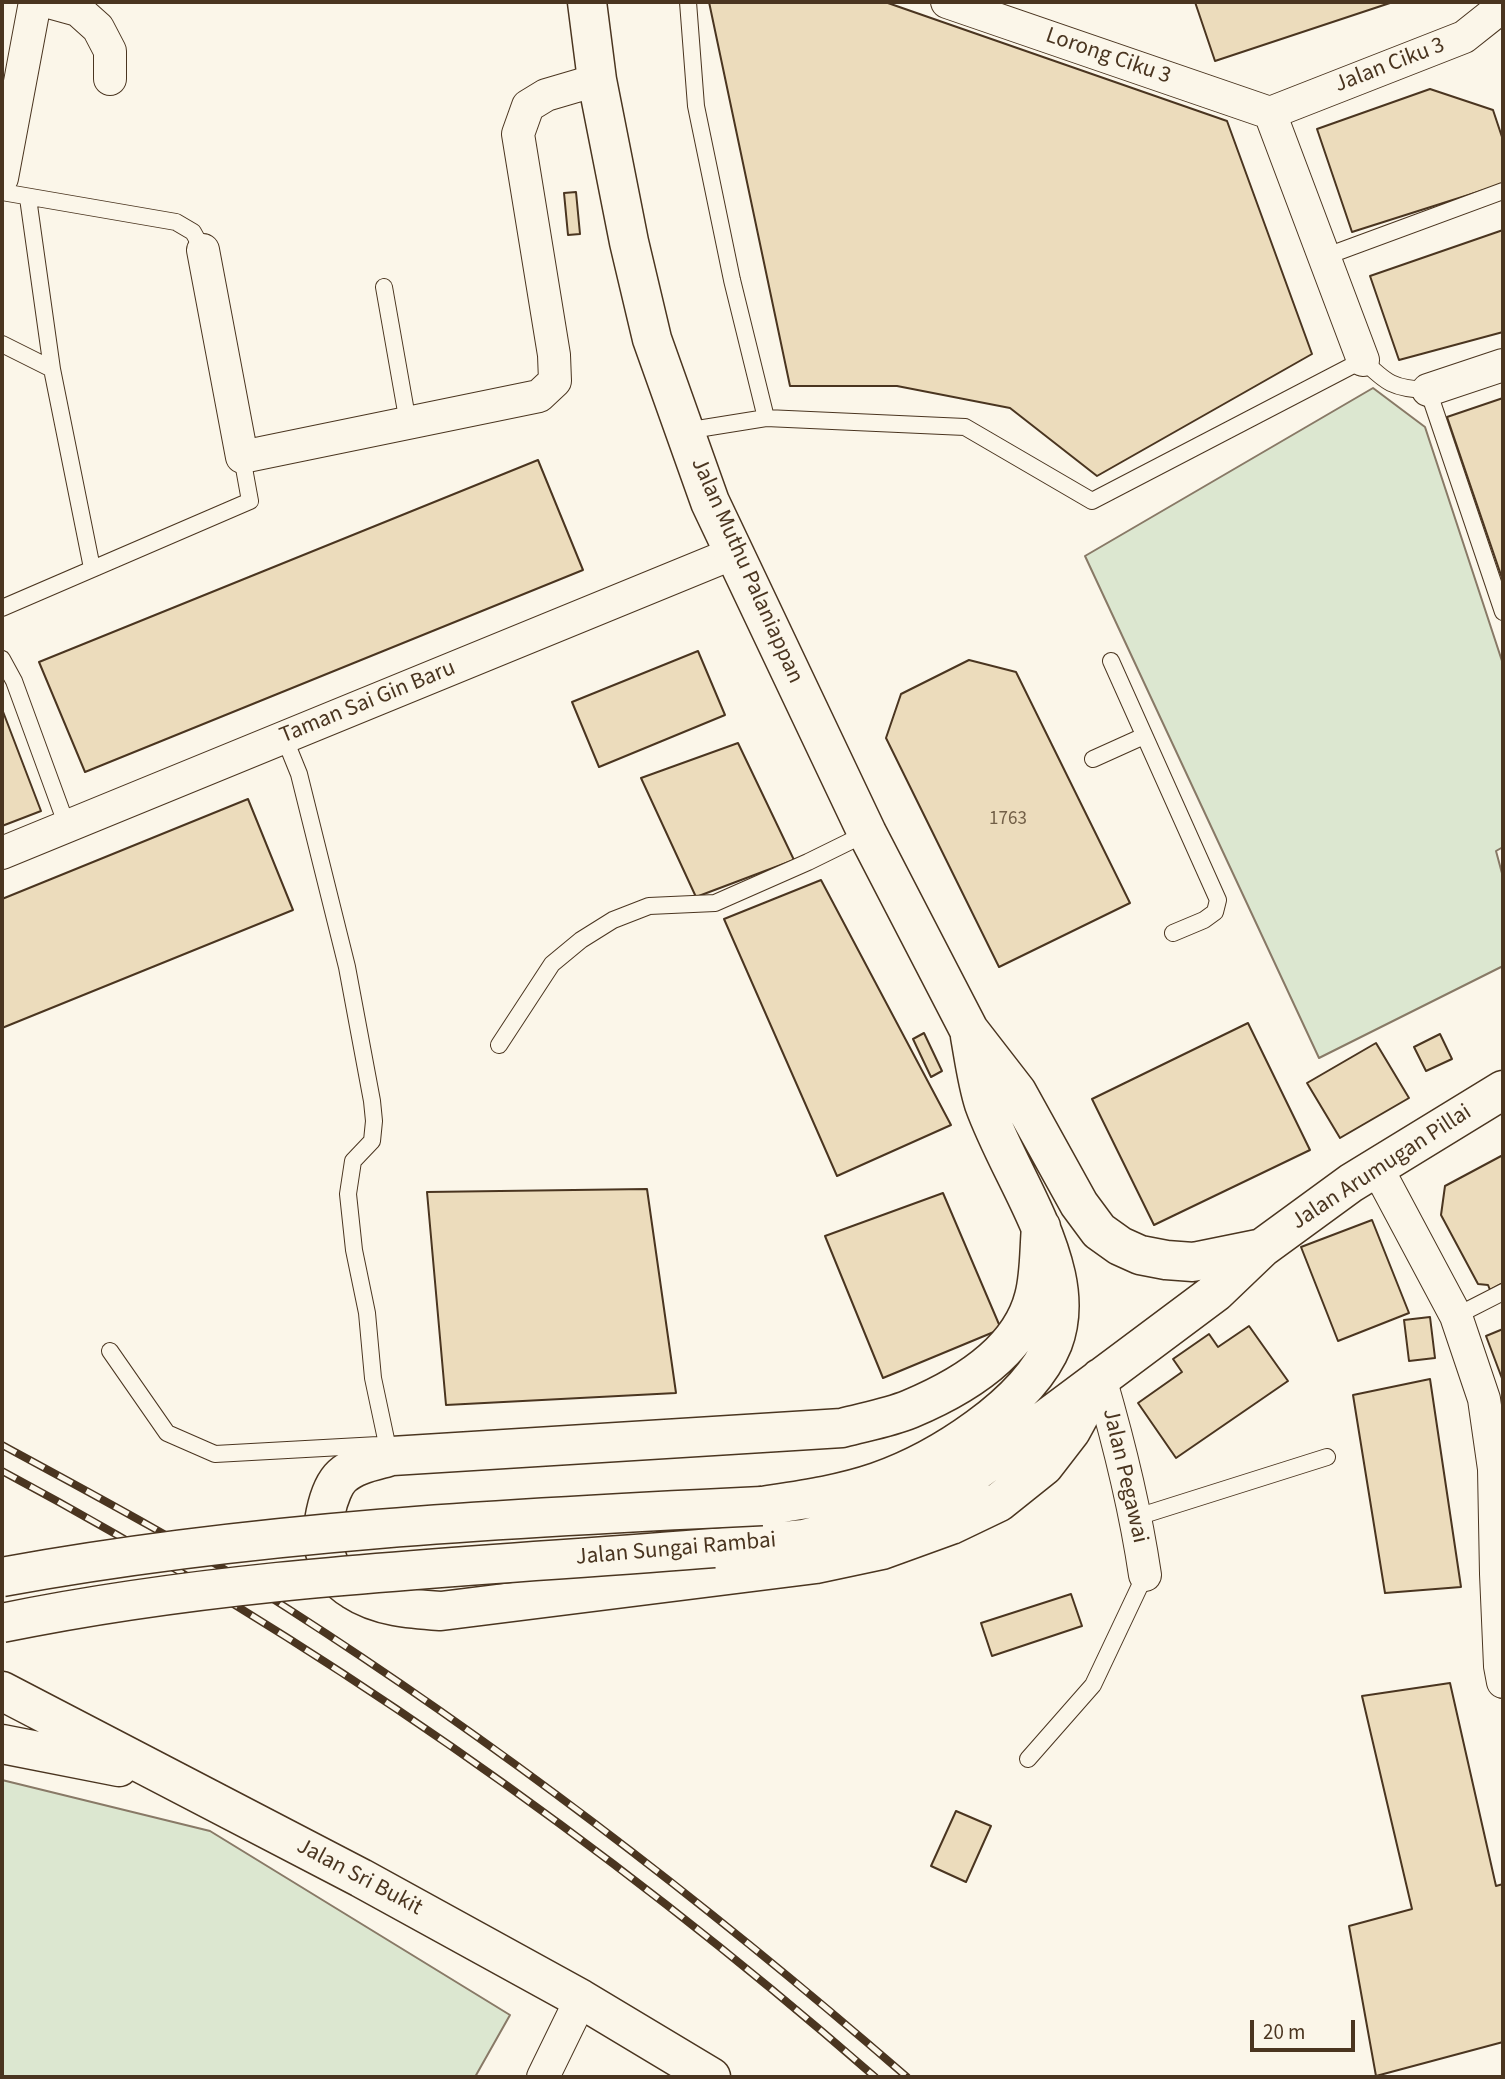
<!DOCTYPE html>
<style>
body{margin:0}
#map{position:relative;width:1505px;height:2079px;overflow:hidden;background:#fbf6e9;font-family:"Source Sans 3",sans-serif}
canvas{display:block}
.frame{position:absolute;inset:0;border:4px solid #4a3520;pointer-events:none}
.scale{position:absolute;left:1250px;top:2020px;width:105px;height:32px;box-sizing:border-box;border:4px solid #4a3520;border-top:0;padding-left:9px;font-size:21px;line-height:24px;white-space:nowrap;color:#4a3520;-webkit-text-stroke:5px #fbf6e9;paint-order:stroke}
</style>
<div id="map">
<canvas width="1505" height="2079"></canvas>
<div class="frame"></div>
<div class="scale">20 m</div>
</div>
<script>
const c = document.querySelector('canvas').getContext('2d');
c.lineJoin = 'round';
function fillPath(path, color) { c.fillStyle = color; c.fill(path, 'evenodd'); }
function stroke(path, color, width, dash) { c.strokeStyle = color; c.lineWidth = width; c.lineCap = dash ? 'butt' : 'round'; c.setLineDash(dash || []); c.stroke(path); }
function write(font, color, halo, rows, align = 'center') {
  c.font = font + ' "Source Sans 3",sans-serif'; c.lineWidth = 5; c.setLineDash([]); c.textBaseline = 'middle'; c.strokeStyle = halo; c.fillStyle = color; for (const [text, x, y, turn = 0] of rows) {
    c.save(); c.translate(x, y); c.rotate((+turn || 0) * Math.PI / 180); c.textAlign = isNaN(turn) ? turn : align; if (halo) c.strokeText(text, 0, 0); c.fillText(text, 0, 0); c.restore();
  }
}
const green = new Path2D(`
 M1373 388 1425 427 1503 664V847L1496 851 1503 877V966L1319 1058 1085 556Z
 M2 1780 210 1831 510 2015 475 2077H2Z`);
fillPath(green, '#dce7d0');
stroke(green, '#887966', 2);
const building = new Path2D(`
 M709 2H885L1227 121 1312 354 1097 476 1010 408 897 386H790Z
 M1195 2H1393L1215 61Z
 M1430 89 1493 110 1503 140V184L1352 232 1317 129Z
 M576 192 580 234 568 235 564 193Z
 M1503 230V332L1399 360 1370 276Z
 M1503 398V581L1447 417Z
 M538 460 583 570 85 772 39 662Z
 M698 651 725 715 599 767 572 702Z
 M969 660 1016 672 1130 903 999 967 886 738 901 694Z
 M2 709 41 811 2 826Z
 M738 743 794 860 696 897 641 778Z
 M248 799 293 910 2 1028V899Z
 M821 880 951 1125 837 1176 724 919Z
 M1248 1023 1310 1150 1154 1225 1092 1099Z
 M924 1033 942 1071 931 1077 913 1039Z
 M1440 1034 1452 1059 1426 1071 1414 1047Z
 M1376 1043 1409 1098 1340 1138 1307 1083Z
 M1503 1155V1283L1490 1290 1488 1285 1478 1284 1441 1215 1445 1186Z
 M647 1189 676 1393 446 1405 427 1192Z
 M943 1193 1001 1329 883 1378 825 1236Z
 M1372 1220 1409 1313 1338 1341 1301 1247Z
 M1430 1317 1435 1358 1409 1361 1404 1320Z
 M1249 1326 1288 1381 1176 1458 1138 1403 1182 1372 1173 1359 1209 1334 1218 1347Z
 M1503 1329V1381L1486 1336Z
 M1430 1379 1461 1587 1385 1593 1353 1395Z
 M1071 1594 1082 1626 992 1656 981 1623Z
 M1450 1683 1496 1886 1503 1884V2042L1376 2076 1349 1926 1412 1909 1362 1696Z
 M956 1811 991 1826 966 1882 931 1866Z`);
fillPath(building, '#ecdcbc');
stroke(building, '#4a3520', 2);
const lane = new Path2D(`
 M688 2 696 106 732 280 766 418
 M2 192 176 222 193 232 203 250
 M28 198 52 369 92 568
 M1324 257 1503 191
 M384 287 408 423
 M2 344 52 369
 M685 431 766 418 965 427 1092 501 1363 360C1386 383 1394 389 1428 390L1503 612
 M2 608 250 501 242 457
 M2 659 14 681 67 826
 M1111 661 1218 900 1215 912 1204 920 1173 933
 M284 737 299 774 347 967 372 1101 374 1121 372 1141 353 1161 348 1194 354 1250 367 1313 373 1378 387 1444 392 1456
 M1093 759 1144 736
 M499 1045 552 964 581 940 613 920 649 906 715 903 808 862 867 833
 M1456 1316 1503 1292
 M110 1351 167 1433 215 1454 378 1445
 M1137 1517 1327 1457
 M1028 1759 1093 1685 1145 1575`);
const street = new Path2D(`
 M49 2 78 10 98 28 110 51V79
 M947 2 1270 113
 M1270 113 1363 360
 M1270 113 1464 37 1503 6
 M2 178 35 2
 M203 250 242 457 539 396 555 381 554 355 518 134 528 106 546 95 597 80
 M1428 390 1503 365
 M2 853 734 553
 M1376 1166 1456 1316 1484 1399 1494 1469 1496 1574 1500 1666 1503 1682
 M1100 1378C1119 1443 1135 1507 1145 1575
 M543 2077 581 1999`);
const secondary = new Path2D(`
 M2 1691 361 1878 581 1999 711 2077
 M2 1744 119 1767`);
const primary = new Path2D(`
 M587 2 597 80 629 242 652 339 710 502 867 833 969 1030 1017 1092 1079 1204 1099 1231 1120 1246 1140 1255 1166 1260 1193 1262 1262 1248
 M1041 1227C1039 1249 1040 1275 1034 1297 1020 1353 960 1388 910 1409 888 1418 864 1422 842 1428L392 1456C375 1461 355 1464 342 1476 327 1490 319 1534 325 1552 329 1568 339 1582 353 1590 379 1607 411 1609 441 1611L816 1564 882 1550 951 1525 999 1502 1044 1466 1071 1431 1100 1378
 M762 1506C801 1500 839 1495 877 1482 937 1461 1028 1405 1053 1343 1061 1322 1061 1298 1056 1275 1042 1214 1005 1162 984 1104 977 1082 974 1058 970 1036
 M714 1548 804 1539 887 1518 959 1484 1216 1292 1262 1248 1351 1183 1503 1090`);
stroke(lane, '#4a3520', 18);
stroke(street, '#4a3520', 34);
stroke(secondary, '#4a3520', 41);
stroke(primary, '#4a3520', 41);
stroke(lane, '#fbf6e9', 16);
stroke(street, '#fbf6e9', 32);
stroke(secondary, '#fbf6e9', 38);
stroke(primary, '#fbf6e9', 38);
const rail = new Path2D(`
 M2 1445C98 1497 195 1549 287 1608 505 1748 711 1907 907 2077
 M2 1471C315 1639 608 1844 875 2077`);
stroke(rail, '#4a3520', 8);
stroke(rail, '#fbf6e9', 5, [16]);
const primaryBridge = new Path2D(`
 M2 1577C253 1531 508 1518 762 1506
 M2 1623C234 1575 477 1567 714 1548`);
stroke(primaryBridge, '#4a3520', 41, []);
stroke(primaryBridge, '#fbf6e9', 38);
write('19px', '#725f47', null, [
 ["1763",1008,820]
]);
write('23px', '#4a3520', '#fbf6e9', [
 ["Lorong Ciku 3",1108,57,19],
 ["Jalan Ciku 3",1390,66,-21],
 ["Jalan Muthu Palaniappan",746,571,66],
 ["Taman Sai Gin Baru",368,703,-22],
 ["Jalan Arumugan Pillai",1382,1168,-33],
 ["Jalan Pegawai",1124,1476,77],
 ["Jalan Sungai Rambai",676,1550,-5],
 ["Jalan Sri Bukit",359,1878,28]
]);
</script>
